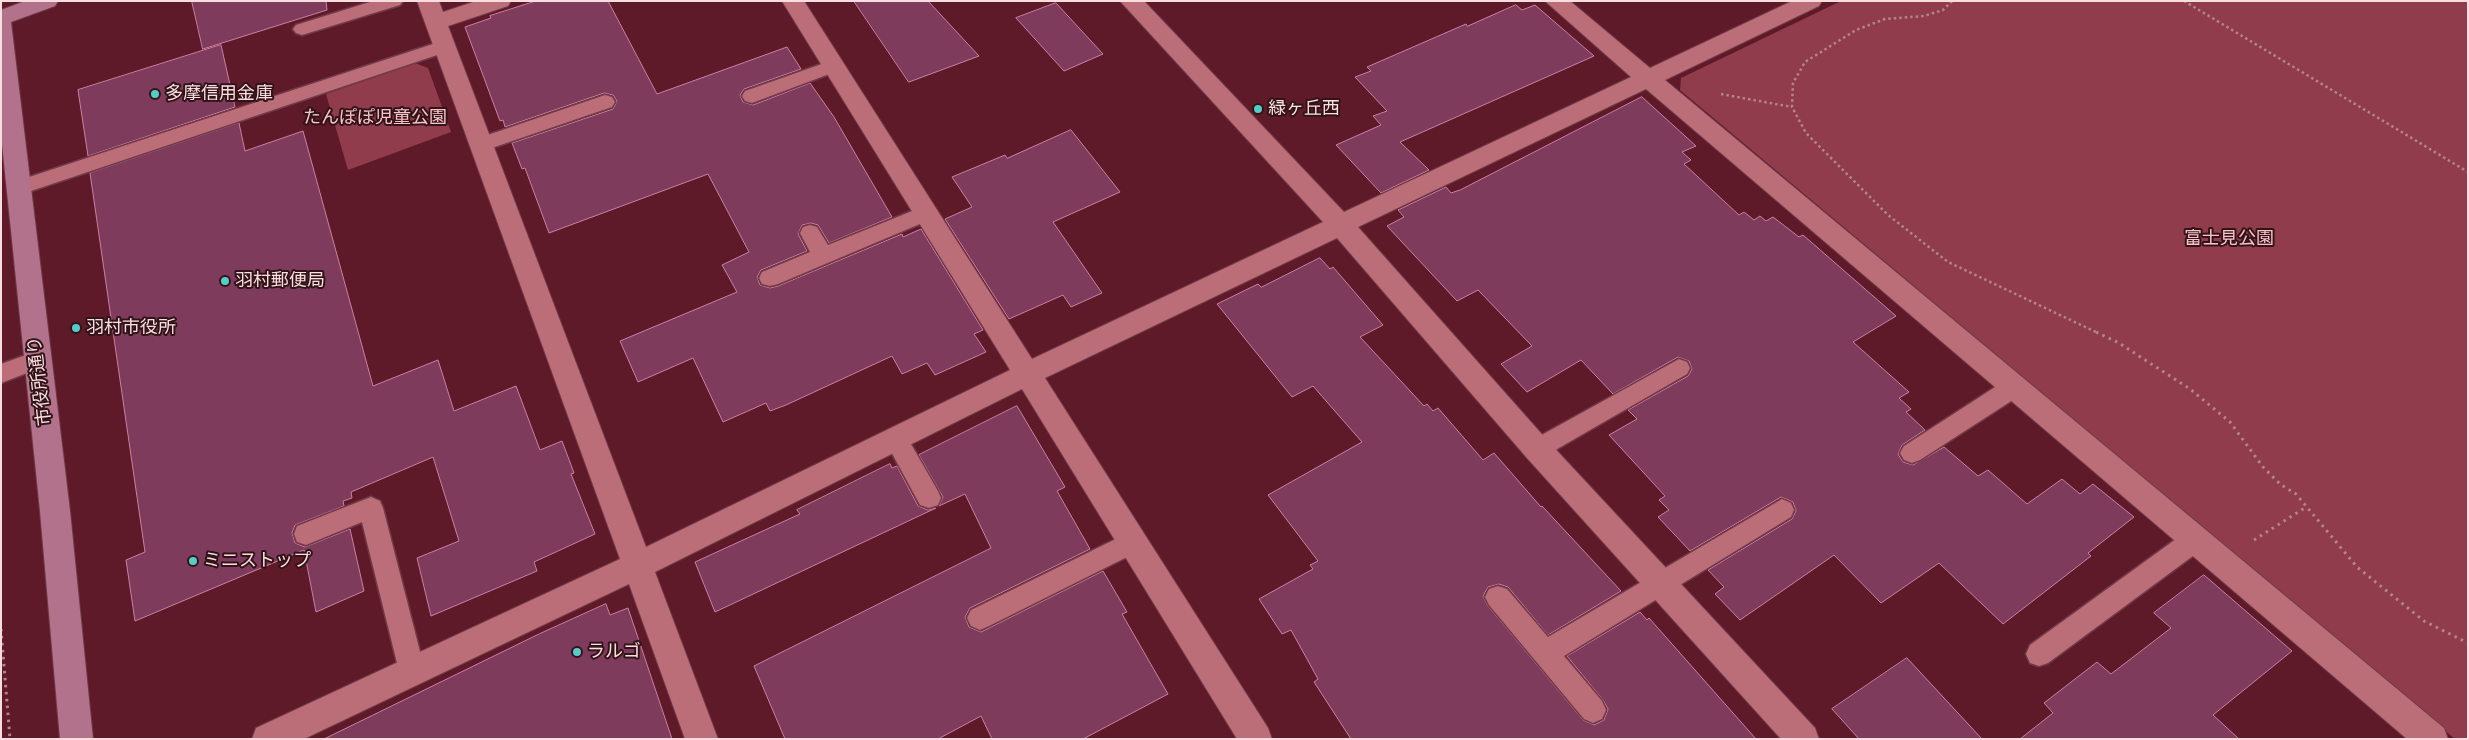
<!DOCTYPE html>
<meta charset="utf-8">
<style>
body{margin:0}
#map{position:relative;width:2469px;height:740px;overflow:hidden;background:#5f1a29;font-family:Manrope,sans-serif}
canvas{display:block}
.frame{position:absolute;inset:0;border:2px solid #f9dee1;pointer-events:none}
</style>
<div id="map">
<canvas width="2469" height="740"></canvas>
<div class="frame"></div>
</div>
<script>
const c = document.querySelector('canvas').getContext('2d');
c.lineJoin = 'round';
function fillPath(path, color) { c.fillStyle = color; c.fill(path, 'evenodd'); }
function stroke(path, color, width, dash) { c.strokeStyle = color; c.lineWidth = width; c.lineCap = dash ? 'butt' : 'round'; c.setLineDash(dash || []); c.stroke(path); }
function write(font, color, halo, rows, align = 'center') {
  c.font = font + ' Manrope,"Noto Sans JP",sans-serif'; c.lineWidth = 4; c.setLineDash([]); c.textBaseline = 'middle'; c.strokeStyle = halo; c.fillStyle = color; for (const [text, x, y, turn = 0] of rows) {
    c.save(); c.translate(x, y); c.rotate((+turn || 0) * Math.PI / 180); c.textAlign = isNaN(turn) ? turn : align; if (halo) c.strokeText(text, 0, 0); c.fillText(text, 0, 0); c.restore();
  }
}
fillPath(new Path2D(`
 M1841 1H2468V739H2455L1680 90 1681 78Z
 M415 63 428 68 451 132 348 170 326 94Z`), '#913c4c');
const building = new Path2D(`
 M192 1H326L327 10 203 49Z
 M536 1H608L657 94 787 47 801 69 744 89 740 95 743 102 753 105 810 83 834 117 892 217 829 243 818 225 811 223 802 225 798 234 807 251 761 270 757 277 760 285 770 288 778 286 902 234 903 237 921 229 983 330 974 334 986 352 935 375 927 363 902 374 892 356 786 405 770 411 766 403 723 422 693 358 638 382 620 341 737 292 722 265 749 252 708 174 549 233 525 168 522 169 512 143 613 109 617 101 613 95 604 93 505 127 503 120 500 121 465 27 491 18 490 16Z
 M854 1H928L979 56 909 82Z
 M1056 3 1103 54 1064 71 1016 18Z
 M1516 5 1522 10 1535 5 1594 56 1400 142 1429 170 1381 193 1336 145 1381 125 1373 116 1387 111 1355 77 1371 71 1367 67 1443 34 1466 24 1467 26Z
 M221 45 235 107 88 156 78 90Z
 M1642 97 1696 146 1682 152 1691 160 1684 164 1739 215 1744 212 1754 220 1760 216 1766 221 1773 217 1799 237 1803 235 1896 316 1853 342 1909 392 1899 398 1911 409 1906 412 1925 430 1902 445 1898 454 1903 462 1913 465 1944 447 1978 476 1988 470 2027 504 2062 479 2080 494 2093 484 2134 517 2088 553 2091 556 2003 624 1939 563 1881 603 1834 555 1740 620 1715 594 1724 587 1708 570 1792 519 1796 511 1793 502 1781 497 1690 551 1658 517 1669 510 1659 500 1665 496 1609 435 1637 419 1628 410 1688 376 1692 369 1689 361 1678 357 1613 394 1581 360 1527 392 1501 364 1532 346 1478 290 1457 301 1387 226 1404 217 1398 210 1446 187 1451 193 1460 190Z
 M239 123 245 151 303 131 373 386 438 360 454 411 516 386 540 450 562 441 574 473 571 474 595 534 534 562 537 571 431 616 417 558 459 541 433 457 351 492 352 498 343 501 344 506 295 525 292 533 295 543 305 547 350 529 364 591 316 612 304 550 135 621 126 560 145 552 90 173Z
 M1071 130 1120 192 1053 222 1102 293 1071 307 1063 295 1009 319 945 219 972 207 952 177 1005 155 1007 158Z
 M1320 258 1330 269 1333 267 1383 325 1360 337 1424 406 1427 404 1433 411 1438 408 1483 460 1494 453 1541 507 1542 506 1621 591 1548 635 1508 587 1499 584 1488 587 1483 596 1488 606 1583 720 1594 725 1604 720 1608 709 1603 700 1567 656 1640 612 1647 620 1649 618 1756 739H1351L1314 682 1318 679 1291 630 1282 634 1259 599 1313 569 1310 565 1318 561 1268 495 1362 442 1313 386 1292 397 1217 304 1258 284 1261 287Z
 M1017 406 1065 487 1057 491 1090 549 970 608 965 617 969 627 981 632 1103 571 1127 612 1122 614 1168 694 1083 739H992L981 716 938 739H785L754 666 991 548 965 494 939 506 943 497 919 455Z
 M890 464 892 468 897 466 918 506 928 510 936 508 715 612 695 562 800 514 797 510Z
 M2204 575 2292 651 2213 715 2239 739H2020L2053 713 2044 703 2097 662 2111 674 2171 628 2154 613Z
 M606 604 610 615 628 608 672 739H324L539 634Z
 M1907 658 1982 739H1859L1832 709Z`);
fillPath(building, '#7e3b5c');
stroke(building, '#cb81a2', 1);
const lane = new Path2D(`
 M373 1H403L400 5 302 35 296 33 293 29 296 25Z
 M445 40 452 42 454 46 452 50 25 193 18 195 11 193 8 188 11 183Z
 M833 60 840 62 842 66 840 70 752 103 745 101 742 96 745 91Z
 M605 95 612 97 615 102 612 107 480 152 473 150 470 145 473 140Z
 M927 205 934 208 937 213 934 218 778 284 770 286 762 284 759 278 762 272 810 252 800 233 803 227 810 225 817 227 828 245Z
 M37 351 45 354 48 360 45 366 1 383V364Z
 M1679 359 1687 362 1690 368 1687 374 1545 456 1537 459 1529 456 1525 449 1529 442Z
 M2014 378 2022 380 2025 387 2022 394 1920 460 1912 463 1904 460 1900 453 1904 446 2006 380Z
 M896 429 904 432 938 491 941 498 938 505 929 508 920 505 888 446 884 439 888 432Z
 M371 497 380 501 383 508 425 671 421 680 412 683 403 680 399 671 362 522 306 545 297 542 294 534 297 526Z
 M1782 499 1791 503 1794 510 1791 517 1564 656 1602 701 1606 710 1602 719 1593 723 1584 719 1489 605 1485 597 1489 589 1498 586 1507 589 1548 637Z
 M2196 528 2205 531 2208 539 2205 547 2048 663 2039 666 2030 663 2026 654 2030 645 2187 531Z
 M1132 531 1141 534 1144 542 1141 550 989 626 980 630 971 626 967 618 971 610Z`);
const street = new Path2D(`
 M417 1H439L443 12 476 1H511L508 6 448 26 646 547 1010 370 782 1H804L1032 359 1323 222 1120 1H1144L1344 212 1631 77 1545 1H1570L1650 68 1792 1H1822L1819 6 1665 80 2444 728 2448 739H2407L1646 89 1358 227 1547 440 1815 728 1819 739H1781L1527 458 1337 238 1045 378 1268 728 1272 739H1237L1022 389 655 572 718 739H685L629 584 304 739H252L256 728 620 559Z`);
const secondary = new Path2D(`
 M25 1H58L55 6 11 22 70 511 93 739H60L40 511 1 134V10Z`);
stroke(lane, '#713a48', 3);
stroke(street, '#713a48', 2);
stroke(secondary, '#713a48', 2);
stroke(new Path2D(`
 M1952 1 1943 10 1924 16 1885 19 1856 30 1805 62 1793 83 1792 107 1806 133 1888 215 1948 262 2098 333
 M2184 1 2468 172
 M1721 94 1792 107`), '#b3848d', 2.5, [2.5, 3]);
stroke(new Path2D(`
 M2096 332 2119 343 2190 389 2230 422 2263 467 2280 484 2296 494 2357 567 2424 621 2468 643
 M2254 540 2306 507
 M1 629 10 739`), '#b3848d', 3, [2.5, 4.5]);
fillPath(lane, '#bb6d78');
fillPath(street, '#bb6d78');
fillPath(secondary, '#b3728b');
for (const [x, y, r, color] of [
 [155,94,5,"#54cdc8"],
 [1258,109,5,"#54cdc8"],
 [225,281,5,"#54cdc8"],
 [76,328,5,"#54cdc8"],
 [193,561,5,"#54cdc8"],
 [577,652,5,"#54cdc8"]
]) { const dot = new Path2D(); dot.arc(x, y, r, 0, 2 * Math.PI); c.fillStyle = color; c.fill(dot); stroke(dot, '#311318', 2); }
write('18px', '#f9dee1', '#311318', [
 ["多摩信用金庫",165,94],
 ["緑ヶ丘西",1268,109],
 ["羽村郵便局",235,281],
 ["羽村市役所",86,328],
 ["ミニストップ",203,561],
 ["ラルゴ",587,652]
], 'left');
write('18px', '#f9c3c9', '#311318', [
 ["たんぽぽ児童公園",375,118],
 ["富士見公園",2229,239]
]);
write('18px', '#f9dee1', '#311318', [
 ["市役所通り",40,381,-97]
]);
</script>
